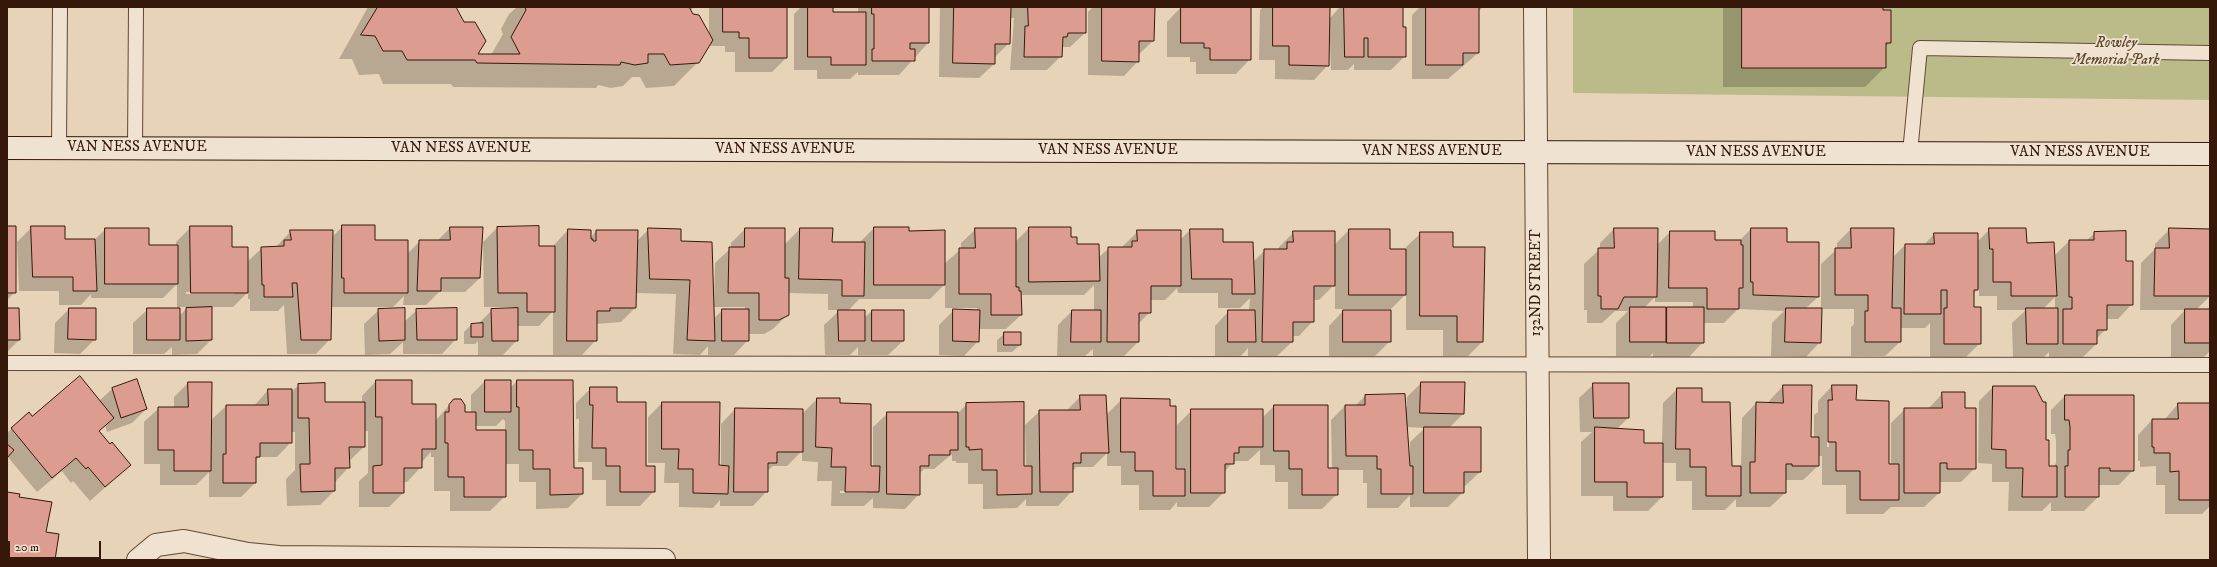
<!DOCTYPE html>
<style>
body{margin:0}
#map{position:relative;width:2217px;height:567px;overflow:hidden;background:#e7d3b7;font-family:"IM FELL DW Pica",serif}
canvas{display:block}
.frame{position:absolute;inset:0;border:8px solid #36180a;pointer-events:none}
.scale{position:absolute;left:8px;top:541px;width:93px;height:18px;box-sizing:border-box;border:2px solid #36180a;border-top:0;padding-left:5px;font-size:12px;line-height:14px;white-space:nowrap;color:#36180a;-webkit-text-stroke:3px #efe2d0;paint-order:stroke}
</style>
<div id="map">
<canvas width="2217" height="567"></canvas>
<div class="frame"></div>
<div class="scale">20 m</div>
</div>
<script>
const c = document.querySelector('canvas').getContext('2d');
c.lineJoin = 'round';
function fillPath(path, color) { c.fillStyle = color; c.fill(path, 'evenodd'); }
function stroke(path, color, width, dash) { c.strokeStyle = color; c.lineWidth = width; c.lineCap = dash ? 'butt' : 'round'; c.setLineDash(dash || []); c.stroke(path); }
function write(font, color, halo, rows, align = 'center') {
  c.font = font + ' "IM FELL DW Pica",serif'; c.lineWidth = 3.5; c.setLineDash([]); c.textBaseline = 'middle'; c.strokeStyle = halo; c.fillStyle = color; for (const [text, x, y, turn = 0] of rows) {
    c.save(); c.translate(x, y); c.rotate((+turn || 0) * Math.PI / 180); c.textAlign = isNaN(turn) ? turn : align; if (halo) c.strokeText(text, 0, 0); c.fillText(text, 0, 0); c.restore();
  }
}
fillPath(new Path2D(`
 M1573 7H2210V100L1573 93Z`), '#bbbb8a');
fillPath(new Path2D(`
 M368 7H454L476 55H491L503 34 501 29 509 14 517 7H694L690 11 709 35V7H786V58L772 72H735V52H725V46H707L698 62 674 86 646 88 640 77H632L623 86 611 88 598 85 596 88 453 87 451 84H383L379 74 359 75 352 59H339Z
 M801 7H832V13H858V7H928V43L899 75H858V72L850 79H817V70H794V14Z
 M940 7H1085V33L1070 47H1061V56L1047 70H1010L1014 18H1010L1009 43 994 58V64L979 78 939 77Z
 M1093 7H1154L1153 41 1138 55V61L1124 76 1088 75V12Z
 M1181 7H1250V59L1236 74H1196V62H1190V57H1167V22Z
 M1263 7H1329V19L1340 7H1402L1405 56 1391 70H1354V64L1348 70H1331L1330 41H1328V65L1314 80 1275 79V60H1259L1260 10Z
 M1420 7H1483L1478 12V53L1448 79H1412V15Z
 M1723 7H1882L1890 42 1885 47V67L1865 87H1723Z
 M343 226 407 254 420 241H437L450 228 480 278 465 292H439L426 305H403L404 296 393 307H330V339L316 354H287L284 305 278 311H250V299H248V292L233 307H211V340L197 354 172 355V347L164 354H133V323L148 309H177V284L163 298H91V294L81 305H59V291H19L17 242 32 227 64 240H94L106 229 148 246H176V242L191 227 231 248 247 262 262 248 276 247 291 231 332 237ZM186 292H234V294H186ZM179 307H188L179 316Z
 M7 227 15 292 7 300Z
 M497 228 538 247H554V245L568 230 590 238 596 231 637 241 649 229 680 242 712 310H715L714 318 723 310H745V307H714L715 263 731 248V243L745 229 784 245 800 229 831 243 860 242 874 228 908 232 944 264 961 249V243L976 229 1015 242 1029 228H1070V238L1076 245 1098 258 1109 248H1123V246L1138 231 1180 240 1190 230 1222 243 1253 262 1265 250H1279V247L1294 232 1334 245 1349 230 1389 250H1406V247L1421 233 1452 248 1482 342 1468 356H1443V330H1406V294L1391 309H1335V284L1319 300H1313V321L1299 336H1292V342L1277 356H1248V348L1241 356H1215V326L1229 311H1249L1250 298 1240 308H1218V293H1178L1177 288 1165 300H1150V312L1138 324V342L1124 356H1093V349L1085 356H1057L1058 325 1072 311H1094V285L1084 295H1020L1021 315 1006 329H979L978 341 964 356 939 355V325L954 310 977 311V308H945V284L930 299H859L848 311 864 318 872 311H903V341L888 355H858V347L850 355H825L824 325 840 310H828V294L788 293V314L773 329 764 334H748V340L734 355H708V346L700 355 673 354 676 294 636 293 635 308 621 322 596 324V340L582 355H553V311L539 326H517V340L503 355H478V341L475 344H464V332L471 325H477L492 310 513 309V307H484L483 242Z
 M1614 229 1657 245 1670 232 1714 241H1739L1751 229 1786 243H1818V297L1805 309H1821V264L1837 249V243L1851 229 1892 258 1905 245H1924L1934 234H1977V242L1990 229 2054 256 2069 241H2086L2095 233 2125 262 2132 304 2118 319H2106V329L2096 339V344L2082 358H2049V352L2043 358H2013L2012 323 2026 310H1997V296H1979V288L1973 294V308L1980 343 1965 358H1930V323L1925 328H1900V342L1885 356H1851V327L1854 324V309H1821L1820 342 1806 357 1771 356 1772 323 1784 311 1738 309 1724 323H1703V342L1689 357H1653V353L1650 356H1616V323L1628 311H1615L1602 323H1587V310H1584V264L1600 249V243ZM1655 297V302H1693V308H1667L1665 310 1644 308ZM2055 297V309H2043Z
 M2170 229 2210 230V296L2196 310H2210V351L2204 357H2171V325L2185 310H2140L2141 263 2155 249V244Z
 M7 309 19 340 7 352Z
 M69 309 95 339 80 354 54 353 55 323Z
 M379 310 404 322 417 310 456 339 442 354H403V342L390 354 365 355 364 324Z
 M1343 311 1390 341 1375 356H1329V326Z
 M1005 333 1020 345 1012 352H997V340Z
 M376 381 435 421 454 400 464 413H471V395L485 381 510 388 517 381 573 469H582V494L568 508 536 509V482H519V464H505V496L490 511H450V491H434V457H431V452L421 463V467L407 482H403V493L389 507H359V481L368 473V431H364V447L349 461V467L335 482 334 491 320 505 287 506 286 479 295 470V432H291V442L277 457H259L255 461V483L241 497H209V472L196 485H160V464H144V422L159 408H174V397L188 383 210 421 226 406H254L268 390H291V392L299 385 324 403H362V396ZM503 419 505 421V431H475V426H496Z
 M1421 383 1463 414 1449 428 1480 472 1465 486H1463V492L1448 507H1410V495L1398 508H1367V483H1363V470H1337V494L1322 509H1288V482H1275V465H1260V450L1248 461H1233L1224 473V492L1209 507H1177V502L1170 510H1139V485H1121V466H1107V453L1093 467H1076L1072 472V491L1058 506H1026V499L1017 508 983 509V484H968V463H956V461H952V454L934 469H924L919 474V494L905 509 873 508V498L864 506H831L832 481H817L818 462 802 461V451L787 466H773L767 471V491L753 506H720V500L713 508 679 507V483H664L665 463H648V417L662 403 718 466H721V424L735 409 802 414 817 399 840 404 870 466H873V427L888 413H958L967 404 1023 466H1026L1025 425 1040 411H1066L1081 396 1106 415 1122 399 1175 470H1177V425L1192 410 1262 418 1274 406H1327V469H1332L1331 420 1345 406H1355L1365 396 1407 407V397ZM1406 427 1425 428 1410 442V464H1409ZM840 491H866V493H840Z
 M1594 384 1628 418 1617 429 1643 444H1662L1663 403 1677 389H1701V403L1731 466H1741L1742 418 1756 403 1769 404V401L1783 386 1810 438H1814V415L1818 412V401L1832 386 1855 401 1888 465H1891V423L1905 409H1928L1943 393 1964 409 1975 468 1961 482H1939V493L1924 507H1891L1883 514H1846V485H1822V456H1818V466L1803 480H1785V493L1770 507H1736V499L1725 510H1692V481H1676V463H1662V497L1648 511H1613V496H1581V442L1592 432H1580L1579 398ZM1829 401V447H1827V403Z
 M1993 387H2034L2045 441 2048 466H2054L2056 463V441L2055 434H2051V410L2065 396 2133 470 2119 485H2098V497L2084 511H2051V502L2042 511H2008L2009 482H1992V464L1978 463 1979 401Z
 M591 388 616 403 645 466 654 491 640 506H606V480H592V462H578L579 419H576V403Z
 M112 389 146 409 132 423 107 432 105 425 98 432 130 465 90 501 73 481 71 483 62 471 37 492 7 456V433L29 414 32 417 99 401Z
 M2178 404H2210V509L2209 507 2202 514H2165V485H2156V466L2140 467V461H2138V435L2152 420H2164Z
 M7 493 18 497 45 533 54 560H7Z`), '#0003');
const building = new Path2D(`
 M378 7H456L464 22H475L486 41 478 54H520L511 37 526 10 525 7H689L693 14 699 15 713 40 699 63 670 65 664 54H648V63L635 65 621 62 620 65 477 63 475 60H407L402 51H383L375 36 361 35Z
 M723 7H787V58H749V38H739V32H723Z
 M808 7H833V12H866V65H831V57H808Z
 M872 7H929V43H910V49H915V61H872V49H874V14H872Z
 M954 7H1011L1010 44H995V64L953 63Z
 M1028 7H1086V33H1068L1067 37H1063L1062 57H1024L1025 26H1028Z
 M1102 7H1155L1154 41H1139V62L1102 61Z
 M1181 7H1251V60H1210V48H1204V43H1181Z
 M1273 7H1330L1329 66 1289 65V46H1273Z
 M1344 7H1403V27H1406V57H1368V38H1364V57H1345Z
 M1426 7H1479V53H1463V65H1426Z
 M1742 7H1883V10H1891V43H1886V68H1742Z
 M342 225H375V240H408V293H344V278H342Z
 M7 226H16V293H7Z
 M31 226H65V239H95L97 291H73V277H33Z
 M190 226H232V247H248V293H191Z
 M539 226V246H555V312H527V293H498L497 227Z
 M450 227H483L480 278H441V291H417L419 240H450Z
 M874 227H909V231L945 230V285H874Z
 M1029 227H1071V237H1077V244H1099L1100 281 1029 282Z
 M105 228H149V245H178V284H105Z
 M648 228 681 229V241L712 242 715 341 687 340 690 280 650 279Z
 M745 228H785V278H789V315L779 320H759V293H728L729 247H744Z
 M800 228H833L832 242H865L864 296H842V280L799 279Z
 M975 228H1016V287H1019V291H1021L1022 315H991V294H959V248H975Z
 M1614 228H1658L1657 297H1624L1618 309H1601V296H1598V248H1614Z
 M1751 228H1787V242H1819V297L1753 295V282H1751Z
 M1851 228H1894L1892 308H1901V342H1865V311H1868V295H1835V248H1851Z
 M1989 228H2026L2027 243 2054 242 2057 296H2011V282H1993V249H1990Z
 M2169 228 2210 229V296H2154L2155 248H2169Z
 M568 229 591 230V239H593V241H596V230H638L636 308H610V311H597V341H567Z
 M1190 229H1223V242H1253L1255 294H1232V279H1192Z
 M1349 229H1390V249H1406V295H1349Z
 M290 230H333L331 340H301L297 283H292L293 297H264V285H262L261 247 284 246V240H291Z
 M1137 230H1181V286H1151V313H1139V342H1107L1108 247H1132V241H1137Z
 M1293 231H1335V286H1314V322H1293V342H1262L1264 249H1287V242H1293Z
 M1670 231H1715V240H1741V245H1743V288H1739V309H1707V288H1669Z
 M2126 231V261H2133V305H2107V330H2097V344H2063V309H2072V297H2069V240H2094V232Z
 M1420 232H1453V247H1485L1483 342H1457V316H1420Z
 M1934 233H1978V290H1974V307H1981V344H1944V308H1947V290H1941V314H1904L1905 244H1934Z
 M212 307V340L186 341V308Z
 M1630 307H1666V342H1630Z
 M1667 307H1704V343H1667Z
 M7 308H19L20 340H7Z
 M69 308H96V340L68 339Z
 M147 308H180V340H147Z
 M405 308V340L379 341 378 309Z
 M457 308V340H417L416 309Z
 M518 308V341H492L491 309Z
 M1786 308H1822L1821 343 1785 342Z
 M2026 308H2058V344H2027Z
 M722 309H749V341H722Z
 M953 309 980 310 979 342 953 341Z
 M2185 309H2210V343H2185Z
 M838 310H865V341H839Z
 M872 310H904V341H872Z
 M1072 310H1101V342H1071Z
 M1228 310H1255L1256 342H1228Z
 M1343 310H1391V342H1343Z
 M483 323V337H471V324Z
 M1004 332H1021V345H1004Z
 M80 376 114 418 99 431 110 444 112 442 131 465 105 487 88 467 86 469 76 458 52 478 11 428 29 412 32 416Z
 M137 379 147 409 121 418 112 388Z
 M376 380H412V404H436V449H422V468H404V493H373V466L382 465V417H376Z
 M485 380H511V412H485Z
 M517 380H573L574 468H583V494L550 495V469H533V450H519V407H517Z
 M188 382H212L211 471H174V450H158V407H188Z
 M1421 382H1465L1464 414 1420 413Z
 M325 383V402H365V447H349L350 468H335V491L301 492 300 464H310L309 418H298V384Z
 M1593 383H1629V418H1594Z
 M1783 385H1812L1811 437H1819V466H1792V464H1786V493H1750V462H1755L1756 402 1783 403Z
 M1832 385H1857L1856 400 1889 401V464H1899V500H1860V471H1836V442H1828V400H1832Z
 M1993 386H2035L2043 402H2046V440H2049V466H2057V497H2022L2023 468H2006V450L1992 449Z
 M590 387H617V402H646V466H655V492H620V466H606V448H592L593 405H590Z
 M1677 388H1702V402H1730L1732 466H1741V496H1706V467H1690V449H1676Z
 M268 389H292V443H260V457H256V483H223V454H226V405H268Z
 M1942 392H1965V408H1976V469H1947V463H1940V493H1904V408H1942Z
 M1405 394 1410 466H1413V494H1381V469H1377V456H1346L1345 405H1365V395Z
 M1080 395H1106L1109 453H1081V463H1073V492H1040L1039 410H1080Z
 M2065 395H2134V471H2110V468H2099V497H2065V466H2068V450H2070V427L2069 420H2065Z
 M817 398H840V403L871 404V466H880L879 492H845L846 467H831L832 448 816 447Z
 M1121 398 1170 399V406H1176V469H1185V496H1153V471H1135V452H1121Z
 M454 399H461L465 405V412H476V430H506V497H464V477H448V443H445V412H449V405Z
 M662 402H720L719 465 729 466 728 494 693 493V469H678L679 449H662Z
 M1024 402V466H1032V494L997 495V470H982V449L969 450V447H966V403Z
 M2178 403H2210V500H2179V471L2170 472V453H2154V447H2152V419H2178Z
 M1274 405H1328V468H1338V495H1302V469H1289V451H1274Z
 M735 408 803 409V452H777V463H768V492H734Z
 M1191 409H1263V447H1239V453H1234V464H1225V493H1191Z
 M887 412H958V450H950V455H929V466H920V495L887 494Z
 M1424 427H1481V472H1464V493H1424Z
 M1595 427 1644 430V443H1663V497H1627V482H1595Z
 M7 444 14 450 7 458Z
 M7 492 20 494 19 497 52 502 46 532 59 534 55 560H25L7 557Z`);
fillPath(building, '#dc9c8f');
stroke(building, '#36180a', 1);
const lane = new Path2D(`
 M59 148 60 7
 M135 148 136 7
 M1910 153 1920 48 2210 53
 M7 363 2210 365`);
const street = new Path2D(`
 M1535 7 1539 560
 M138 560 156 545 184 541 248 554 279 557 664 560`);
const secondary = new Path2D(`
 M7 148 2210 154`);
stroke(lane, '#624735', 16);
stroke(street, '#624735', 24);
stroke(secondary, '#36180a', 24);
stroke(lane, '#efe2d0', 14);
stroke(street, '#efe2d0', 22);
stroke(secondary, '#efe2d0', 22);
write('italic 15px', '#5e4930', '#efe2d0', [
 ["Rowley",2116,44],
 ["Memorial Park",2116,61]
]);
write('15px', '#36180a', '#efe2d0', [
 ["VAN NESS AVENUE",137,148],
 ["VAN NESS AVENUE",461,149],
 ["VAN NESS AVENUE",785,150],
 ["VAN NESS AVENUE",1108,151],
 ["VAN NESS AVENUE",1432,152],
 ["VAN NESS AVENUE",1756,153],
 ["VAN NESS AVENUE",2080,153],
 ["132ND STREET",1537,283,-90]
]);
</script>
